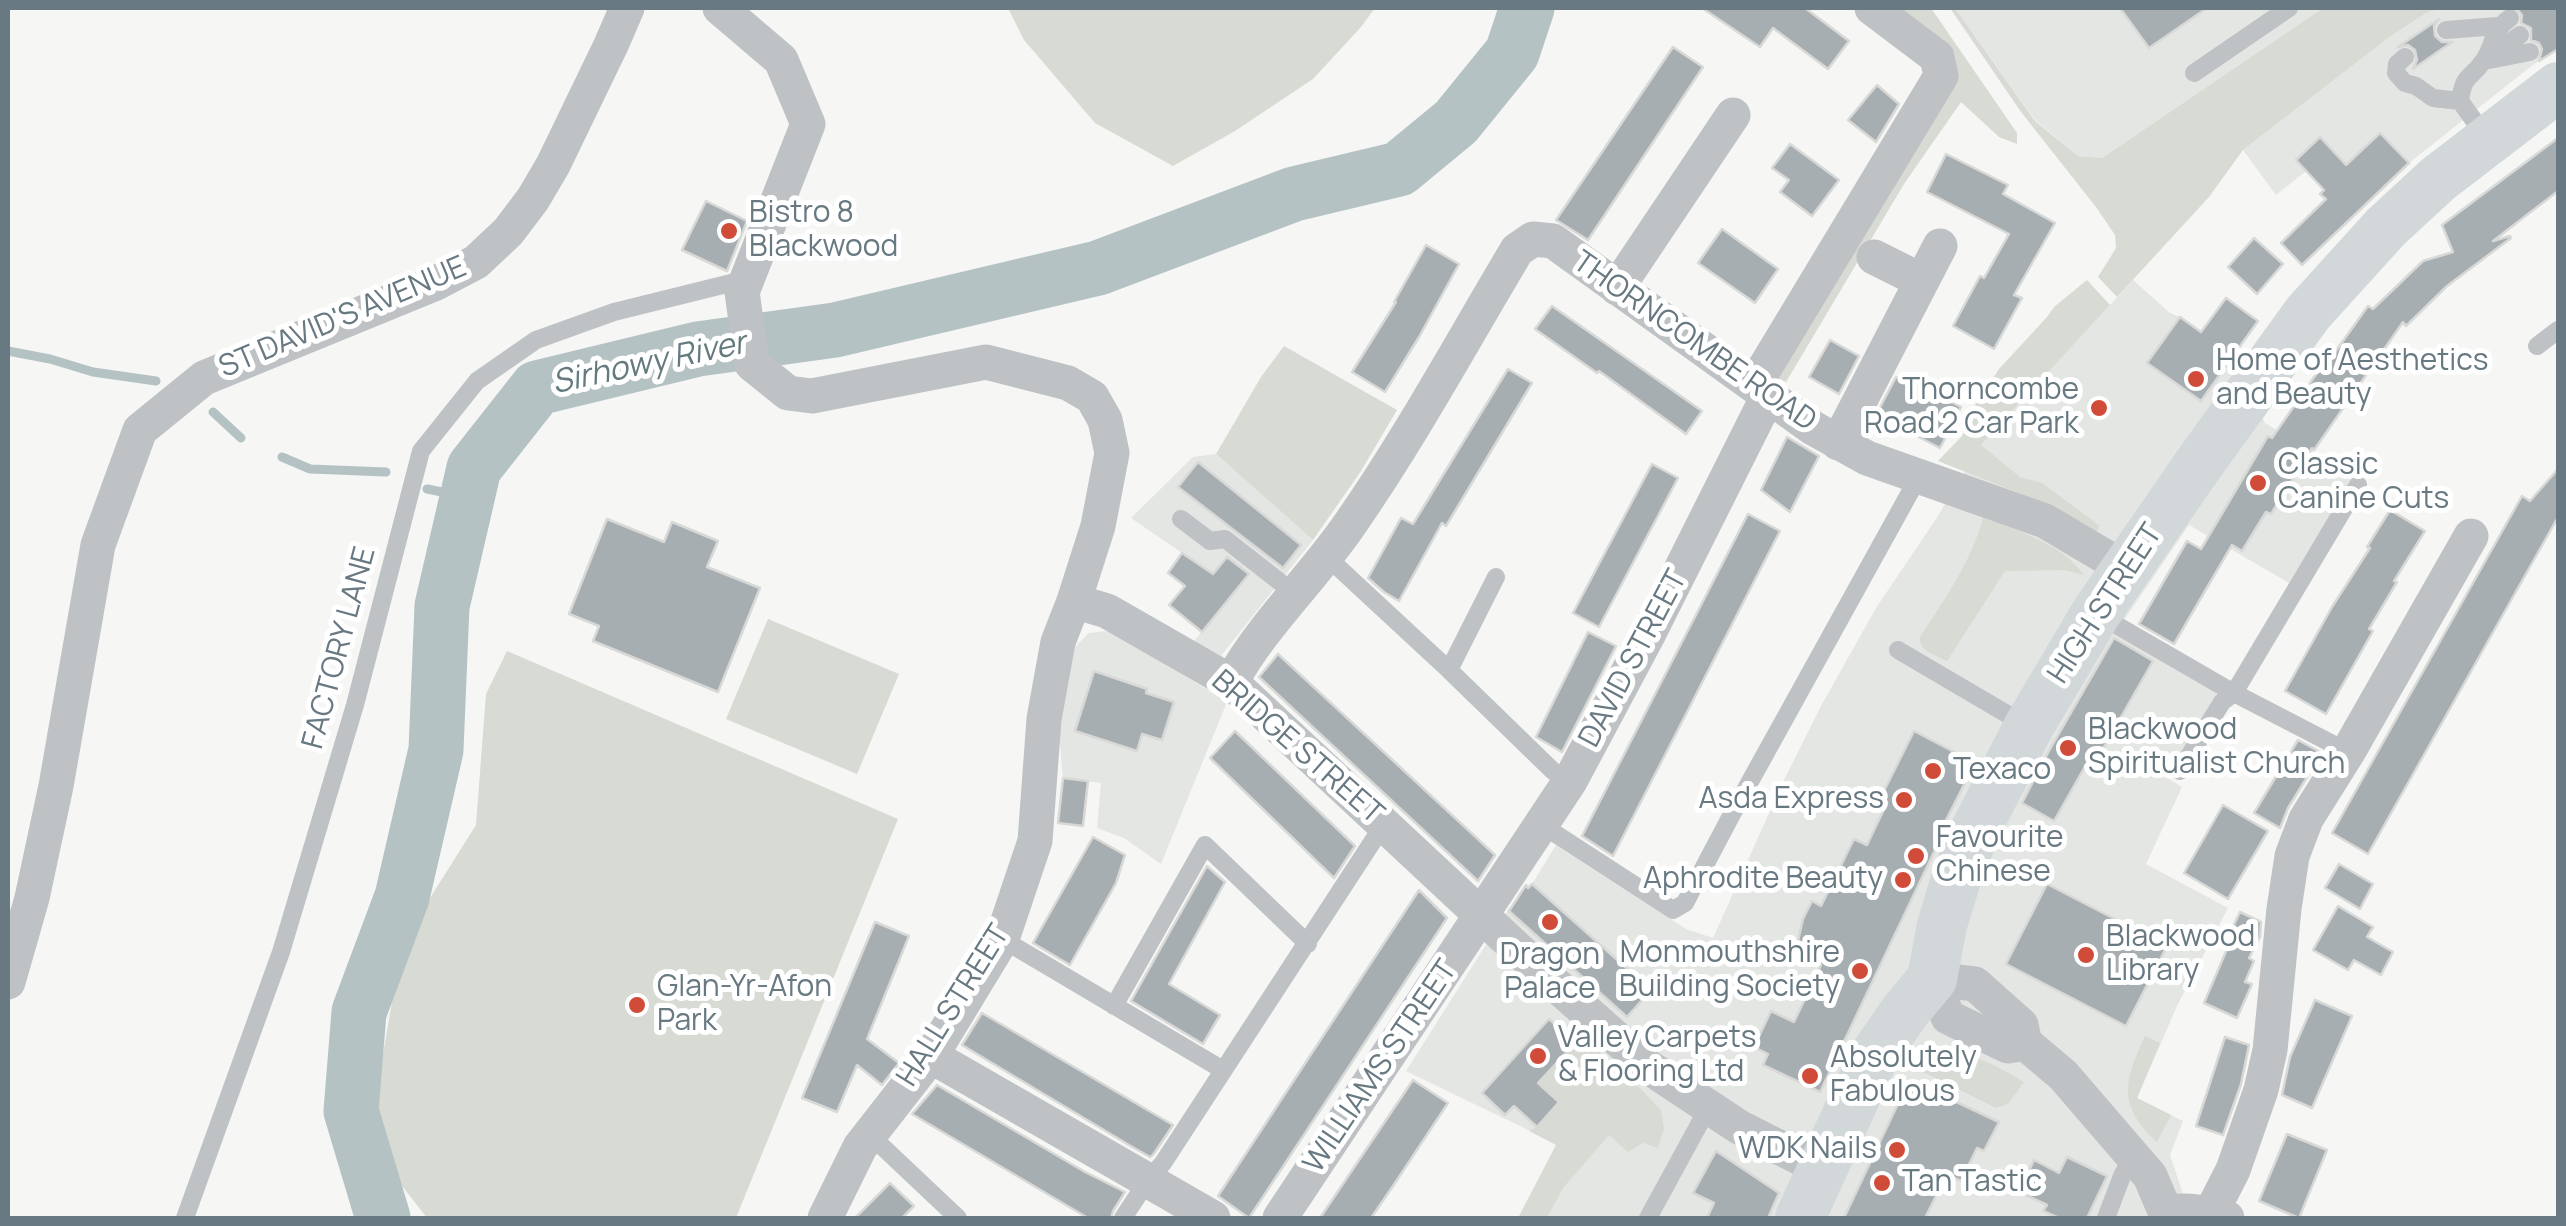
<!DOCTYPE html>
<style>
body{margin:0}
#map{position:relative;width:2566px;height:1226px;overflow:hidden;background:#f6f6f4;font-family:Manrope,sans-serif}
canvas{display:block}
.frame{position:absolute;inset:0;border:10px solid #687982;pointer-events:none}
</style>
<div id="map">
<canvas width="2566" height="1226"></canvas>
<div class="frame"></div>
</div>
<script>
const c = document.querySelector('canvas').getContext('2d');
c.lineJoin = 'round';
function fillPath(path, color) { c.fillStyle = color; c.fill(path, 'evenodd'); }
function stroke(path, color, width, dash) { c.strokeStyle = color; c.lineWidth = width; c.lineCap = dash ? 'butt' : 'round'; c.setLineDash(dash || []); c.stroke(path); }
function write(font, color, halo, rows, align = 'center') {
  c.font = font + ' Manrope,sans-serif'; c.lineWidth = 10; c.setLineDash([]); c.textBaseline = 'middle'; c.strokeStyle = halo; c.fillStyle = color; for (const [text, x, y, turn = 0] of rows) {
    c.save(); c.translate(x, y); c.rotate((+turn || 0) * Math.PI / 180); c.textAlign = isNaN(turn) ? turn : align; if (halo) c.strokeText(text, 0, 0); c.fillText(text, 0, 0); c.restore();
  }
}
fillPath(new Path2D(`
 M1955 8H2323L2102 158 2078 156 2035 120Z
 M2447 8H2558V49L2534 64 2409 163 2347 222 2320 194 2324 189 2306 171 2276 195 2243 150 2391 36 2428 12Z
 M2133 280 2170 313 2180 317 2234 355 2265 423 2355 476 2289 583 2189 525 2124 620 2217 693 2167 778 2182 787 2146 864 2228 908 2177 1006 2137 1098 2183 1121 2170 1155 2188 1209V1218H1547L1564 1187 1577 1171 1557 1144 1406 1071 1508 910 1532 884 1556 845 1686 929 1713 938 1782 784 1821 706 1876 608 1936 519 1981 445Z
 M1216 454 1313 540 1221 656 1194 641 1236 590 1131 518 1193 457Z
 M1106 631 1130 642 1227 702 1161 864 1124 838 1097 828 1101 783 1063 778 1059 735 1071 651 1089 633Z`), '#e4e6e4');
fillPath(new Path2D(`
 M1008 8H1375L1361 27 1313 79 1235 131 1173 166 1095 123 1024 40Z
 M1889 8H1931L2017 133V144L1999 137 1961 102 1904 184 1786 382 1778 378 1947 78Z
 M1950 8H1955L2035 121 2078 156 2102 158 2323 8H2447L2428 12 2391 36 2243 150 2209 197 2117 297 2098 277 2116 248 2115 235 2096 207 2021 112Z
 M2087 280 2110 305 1981 445 2020 477 2042 483 2100 526 2094 536 2052 506 1938 461 1962 436 1972 410 1999 369 2047 317 2054 307Z
 M1284 346 1397 410 1361 471 1313 540 1216 454 1261 377Z
 M1983 518C2018 530 2062 544 2084 575L2064 570 2005 571 1947 661C1935 655 1919 651 1920 637 1945 599 1971 562 1983 518Z
 M768 619 899 674 857 774 726 719Z
 M507 651 898 819 736 1218H427L368 1142 394 990 418 917 476 825 486 694Z
 M1581 1036 1635 1083 1661 1110 1664 1129 1658 1148 1643 1143 1628 1152 1609 1135 1564 1187 1547 1218H1518L1556 1145 1529 1131 1537 1127 1559 1102 1538 1083Z
 M2145 1036 2160 1043 2137 1098 2171 1115 2157 1142C2117 1105 2124 1081 2145 1036Z
 M1942 1048C1972 1053 1998 1066 2024 1082L2008 1104 1996 1108 1917 1069 1925 1055Z`), '#d7dbd3');
stroke(new Path2D(`
 M8 351 50 359 93 372 156 381
 M213 412 241 438
 M282 457 310 469 386 472
 M427 489 467 497`), '#b4c2c4', 9);
stroke(new Path2D(`
 M383 1218 351 1111 359 1012 402 897 436 750 442 606 474 468 537 388 698 349 835 330 1098 268 1294 194 1399 169 1456 122 1512 53 1527 8`), '#b4c2c4', 55);
const building = new Path2D(`
 M1702 8H1805L1849 41 1828 69 1773 28 1760 47Z
 M2120 8H2207L2149 48Z
 M2516 8H2558V49L2539 61 2542 49 2539 43 2531 40V28L2521 23 2522 15Z
 M2439 19 2434 26 2435 36 2442 42H2452L2413 69 2417 60 2415 50 2408 45 2398 47Z
 M1673 47 1703 67 1588 240 1556 220Z
 M1877 85 1899 104 1876 142 1848 120Z
 M2380 133 2409 163 2302 265 2281 243 2326 199 2320 194 2324 190 2296 160 2320 137 2346 165Z
 M2558 138V191L2493 241 2510 236 2511 238 2447 286 2406 326 2403 322 2314 450 2312 448 2271 514 2266 512 2242 551 2232 545 2174 644 2139 624 2187 541 2201 549 2268 436 2272 438 2330 354 2333 355 2368 306 2373 309 2423 261 2453 252 2442 225Z
 M1790 144 1839 180 1812 216 1780 192 1789 180 1772 168Z
 M1946 154 2008 185 2003 194 2055 223 2014 295 2022 298 1994 349 1953 326 1980 276 1984 278 2009 234 1927 192Z
 M706 201 747 221 727 271 682 250Z
 M1722 229 1778 269 1755 303 1698 263Z
 M2254 238 2283 264 2257 294 2228 267Z
 M1426 245 1459 264 1419 337 1385 392 1352 372 1396 302H1394Z
 M2226 298 2258 321 2201 401 2147 363 2180 317 2201 332Z
 M1552 306 1702 411 1686 434 1599 371 1597 373 1535 329Z
 M1830 340 1859 356 1839 394 1809 377Z
 M1508 369 1532 383 1446 526 1442 523 1399 601 1384 592 1368 578 1401 518 1413 524Z
 M1896 377 1906 378 1961 407 1940 448 1876 415Z
 M1787 437 1819 456 1790 512 1761 490Z
 M1198 462 1301 545 1283 568 1178 487Z
 M1652 464 1678 478 1599 627 1573 613Z
 M2558 469V517L2368 854 2332 833 2522 496 2530 501Z
 M2390 510 2425 531 2394 581 2397 582 2369 629 2373 631 2326 714 2285 691 2332 607 2370 548 2367 547Z
 M1748 514 1780 531 1613 856 1582 836Z
 M607 519 664 542 672 522 718 541 707 567 760 588 718 692 593 641 599 626 569 614Z
 M1182 553 1213 574 1227 557 1249 574 1202 632 1169 605 1185 586 1168 573Z
 M1588 632 1616 646 1562 752 1536 737Z
 M2114 638 2153 661 2101 752 2095 749 2054 821 2022 803 2049 751Z
 M1278 654 1495 855 1478 881 1259 677Z
 M1094 671 1147 689 1146 693 1174 702 1162 740 1142 734 1137 751 1075 731Z
 M1235 731 1355 846 1334 878 1210 758Z
 M1914 731 1975 763 1941 830 1944 831 1820 1092 1763 1065 1768 1054 1754 1047 1771 1011 1794 1022 1821 965 1795 954 1803 919 1812 901 1821 906 1854 839 1867 845 1887 803 1880 799Z
 M2298 740 2322 753 2288 808 2280 828 2254 813Z
 M1063 778 1088 781 1083 826 1058 823Z
 M2223 805 2268 831 2228 899 2184 873Z
 M1093 837 1125 855 1116 883 1070 965 1033 943Z
 M2339 864 2373 884 2360 909 2325 888Z
 M1207 866 1225 882 1169 984 1220 1015 1203 1044 1131 1001Z
 M1532 884 1651 990 1627 1017 1509 911 1526 885 1528 888Z
 M2047 884 2167 946 2126 1026 2006 964Z
 M1419 890 1447 918 1249 1218 1218 1196Z
 M2338 906 2373 927 2367 937 2393 952 2381 975 2354 960 2348 970 2313 950Z
 M2240 912 2261 922 2260 937 2249 958 2254 961 2245 982 2252 984 2237 1018 2204 1003 2233 935 2230 933Z
 M875 922 909 936 867 1039 899 1063 882 1085 857 1065 837 1112 802 1098Z
 M2315 1000 2352 1016 2312 1108 2282 1095 2290 1057Z
 M982 1013 1173 1125 1153 1155 1150 1157 1129 1145 962 1045Z
 M1549 1019 1576 1042 1538 1083 1559 1102 1537 1127 1514 1106 1505 1115 1482 1093Z
 M2225 1037 2249 1045 2241 1084 2223 1135 2196 1126Z
 M1413 1080 1448 1103 1393 1186 1371 1218H1320Z
 M1918 1084 1999 1122 1984 1151 1977 1148 1961 1181 1947 1174 1925 1218H1844L1905 1089Z
 M937 1085 1085 1172 1125 1192 1113 1211 1111 1218H1088L912 1114Z
 M2287 1134 2327 1150 2299 1218 2259 1201Z
 M1716 1151 1779 1193 1768 1218H1707L1714 1203 1693 1193Z
 M2067 1157 2107 1176 2087 1218H2059L2043 1211 2047 1205 2019 1192 2034 1160 2059 1173Z
 M890 1183 914 1206 902 1218H855Z`);
fillPath(building, '#a6aeb2');
stroke(building, '#d8d8d6', 2.5);
stroke(new Path2D(`
 M2446 30 2498 26
 M2405 57 2397 64 2396 73 2405 83 2416 86 2433 98 2460 101
 M2489 58 2520 35
 M2484 61 2530 52
 M2194 73 2289 8
 M2488 140 2460 101C2464 72 2470 81 2484 60 2495 44 2491 31 2510 18
 M2537 346 2558 330
 M1181 519 1210 541 1225 539 1294 593
 M1326 556 1449 670 1553 771 1570 781
 M2099 615 2234 693 2348 752
 M1898 650 2024 724
 M1449 670 1496 577
 M2180 771 2222 702 2234 693 2358 485
 M1542 825 1673 910 1685 903 1732 814 1913 487 1915 475
 M1002 939 1223 1070
 M1114 1006 1205 845 1308 944
 M869 1134 958 1218
 M185 1218 281 952 355 705 421 451 477 381 536 340 614 312 747 279
 M1123 1218 1148 1180 1163 1163 1384 824
 M1648 1218 1708 1108
 M2106 1218 2122 1176 2132 1157`), '#bec2c5', 18);
stroke(new Path2D(`
 M720 8 781 60 808 124 742 292 752 364 788 393 812 396 986 362 1068 383 1092 397 1105 420 1112 453 1098 526 1074 601 1058 642 1044 719 1035 841 1002 939 931 1056 860 1147 825 1218
 M1874 257 1922 281
 M1617 288 1733 115
 M1755 384 1941 76 1937 57 1872 8
 M1838 443 1940 246
 M1074 601 1107 611 1231 682 1556 985 1650 1068 1739 1127 1822 1169
 M1231 682C1263 624 1313 578 1350 524 1411 436 1462 342 1517 250L1533 239 1553 241 1813 428 1867 458 2045 521 2126 569
 M1932 979 1975 984 2021 1025 2025 1043 2063 1075 2150 1176 2165 1211C2187 1210 2206 1211 2227 1218
 M1932 979 1948 1017 2008 1046 2025 1043
 M8 982 32 898 56 786 98 545 140 430 204 378 436 283 476 262 508 232 533 199 553 165 611 45 627 8
 M931 1056 1213 1218
 M2211 1213 2233 1170 2261 1090 2270 1050 2284 909 2292 856 2306 819 2348 752 2471 536
 M1280 1218 1570 781 1649 633 1769 394`), '#bec2c5', 35);
stroke(new Path2D(`
 M1800 1218 1874 1056 1906 1010 1932 979 1942 925 1957 876 1976 829 2029 726 2096 613 2198 465 2308 313 2386 227 2438 179 2558 87`), '#d2d8da', 50);
for (const [x, y, r, color] of [
 [729,231,10,"#d14b39"],
 [2196,379,10,"#d14b39"],
 [2099,408,10,"#d14b39"],
 [2258,483,10,"#d14b39"],
 [2068,748,10,"#d14b39"],
 [1933,771,10,"#d14b39"],
 [1904,800,10,"#d14b39"],
 [1916,856,10,"#d14b39"],
 [1903,880,10,"#d14b39"],
 [1550,922,10,"#d14b39"],
 [2086,955,10,"#d14b39"],
 [1860,971,10,"#d14b39"],
 [637,1005,10,"#d14b39"],
 [1538,1056,10,"#d14b39"],
 [1810,1076,10,"#d14b39"],
 [1897,1150,10,"#d14b39"],
 [1882,1183,10,"#d14b39"]
]) { const dot = new Path2D(); dot.arc(x, y, r, 0, 2 * Math.PI); c.fillStyle = color; c.fill(dot); stroke(dot, '#fff', 4); }
write('30px', '#687982', '#fff', [
 ["Bistro 8",749,214],
 ["Blackwood",749,248],
 ["Home of Aesthetics",2216,362],
 ["and Beauty",2216,396],
 ["Thorncombe",2079,391,"right"],
 ["Road 2 Car Park",2079,425,"right"],
 ["Classic",2278,466],
 ["Canine Cuts",2278,500],
 ["Blackwood",2088,731],
 ["Spiritualist Church",2088,765],
 ["Texaco",1953,771],
 ["Asda Express",1884,800,"right"],
 ["Favourite",1936,839],
 ["Chinese",1936,873],
 ["Aphrodite Beauty",1883,880,"right"],
 ["Blackwood",2106,938],
 ["Library",2106,972],
 ["Monmouthshire",1840,954,"right"],
 ["Building Society",1840,988,"right"],
 ["Dragon",1550,956,"center"],
 ["Palace",1550,990,"center"],
 ["Glan-Yr-Afon",657,988],
 ["Park",657,1022],
 ["Valley Carpets",1558,1039],
 ["& Flooring Ltd",1558,1073],
 ["Absolutely",1830,1059],
 ["Fabulous",1830,1093],
 ["WDK Nails",1877,1150,"right"],
 ["Tan Tastic",1902,1183]
], 'left');
write('30px', '#687982', '#fff', [
 ["ST DAVID'S AVENUE",343,318,-23],
 ["THORNCOMBE ROAD",1694,342,35],
 ["HIGH STREET",2106,604,-57],
 ["FACTORY LANE",340,648,-75],
 ["DAVID STREET",1634,659,-62],
 ["BRIDGE STREET",1297,748,41],
 ["HALL STREET",954,1006,-58],
 ["WILLIAMS STREET",1381,1067,-56]
]);
write('italic 32px', '#647a7e', '#fff', [
 ["Sirhowy River",649,364,-12]
]);
</script>
